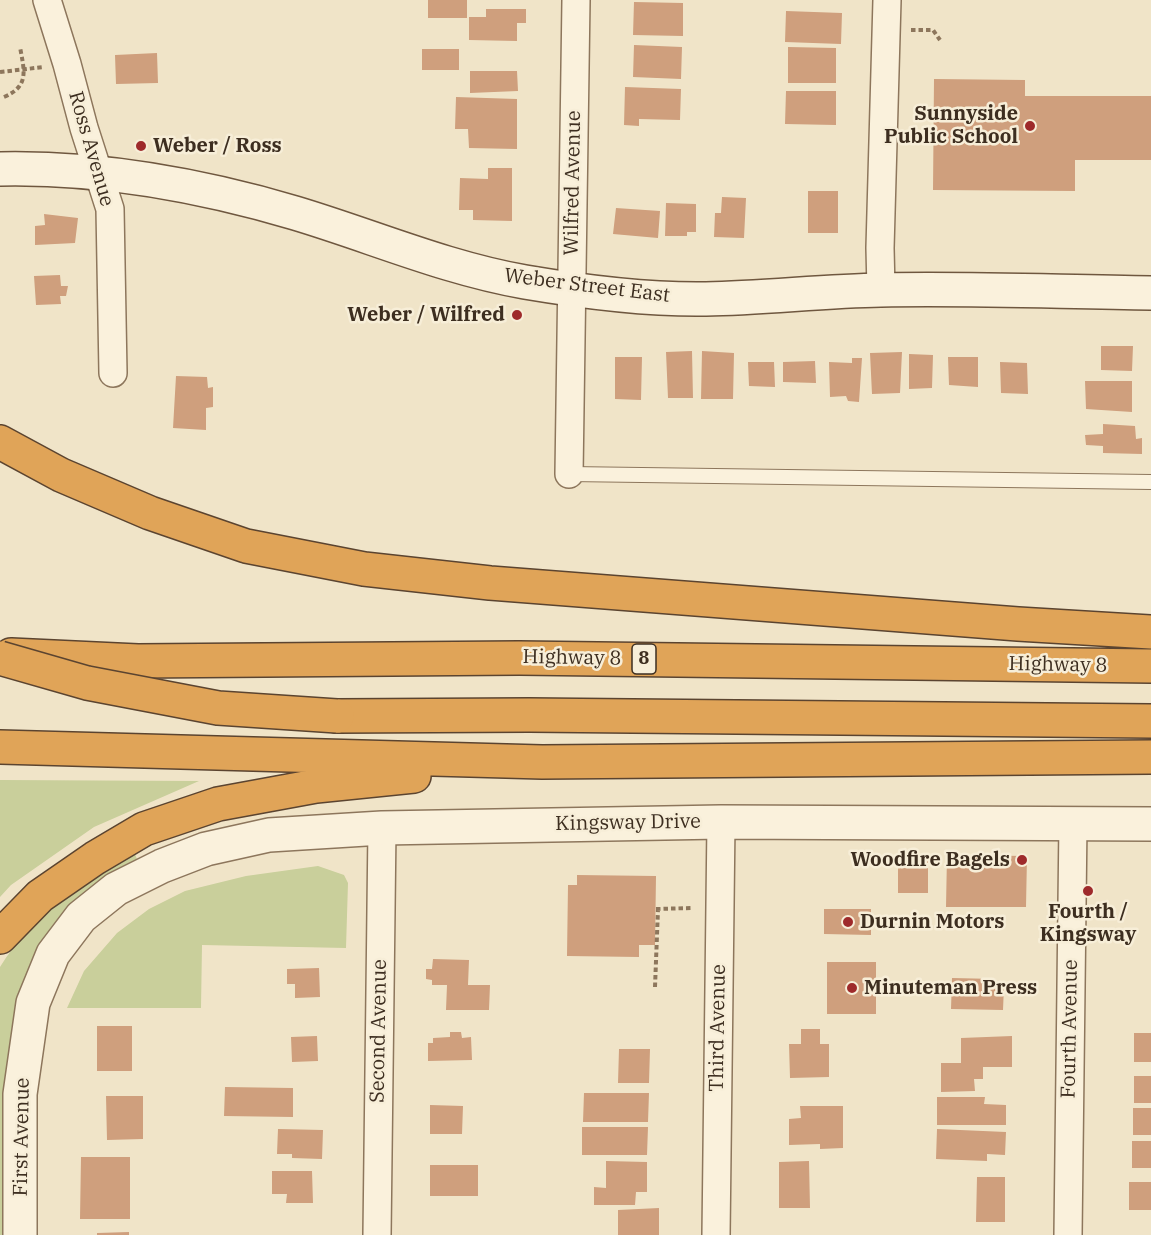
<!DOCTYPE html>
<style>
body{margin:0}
canvas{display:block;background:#f0e4c8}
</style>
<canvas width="1151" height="1235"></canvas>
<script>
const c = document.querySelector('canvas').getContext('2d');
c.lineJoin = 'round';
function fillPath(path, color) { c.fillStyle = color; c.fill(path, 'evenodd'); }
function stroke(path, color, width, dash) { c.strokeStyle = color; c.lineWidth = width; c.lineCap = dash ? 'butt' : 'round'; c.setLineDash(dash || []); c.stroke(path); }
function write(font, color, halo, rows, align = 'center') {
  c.font = font + ' "IBM Plex Serif",serif'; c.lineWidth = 5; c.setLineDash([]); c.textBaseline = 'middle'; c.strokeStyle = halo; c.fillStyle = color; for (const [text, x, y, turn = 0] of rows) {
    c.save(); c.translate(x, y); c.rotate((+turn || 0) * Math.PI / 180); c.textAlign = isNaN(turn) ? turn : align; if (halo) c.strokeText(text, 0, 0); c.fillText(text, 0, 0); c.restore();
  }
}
fillPath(new Path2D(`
 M0 780 199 781 94 827 11 885 0 897Z
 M135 854 138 862 20 997 12 1026 8 1066 6 1235H0V967C31 917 83 880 135 854Z
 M318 866 344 875 348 883 346 948 202 945 201 1008H67L84 971 117 933 149 909 185 891 246 876Z`), '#c9cf9b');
fillPath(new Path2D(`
 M428 0H467V18H428Z
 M634 2 683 3V36L633 35Z
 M486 9H526V23H517V41L469 40V17H486Z
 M786 11 842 13 841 44 785 42Z
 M634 45 682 47 681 79 633 77Z
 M788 47 836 48V83H788Z
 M422 49H459V70H422Z
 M157 53 158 83 116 84 115 55Z
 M470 71H517L518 91 470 93Z
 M934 79 1025 80V96H1151V160H1075V191L933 190Z
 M625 87 681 89 680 120 639 119V126L624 125Z
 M786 91H836V125L785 124Z
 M456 97 517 99V149L469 148 468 129H455Z
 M488 168H512V221L473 220V210H459L460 178 488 179Z
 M808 191H838V233H808Z
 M722 197 746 198 744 238 714 237 715 213H721Z
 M666 203 696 204V232H687V236H665Z
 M616 208 660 211 658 238 613 234Z
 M44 214 78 218 75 243 35 245V226L45 225Z
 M60 275 61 286H68L66 296H60L61 304 36 305 34 276Z
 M1101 346H1133L1132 371 1101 370Z
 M692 351 693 398H668L666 352Z
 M702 351 734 353 733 399H701Z
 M902 352 900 393 872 394 870 353Z
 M909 354 933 355 932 388 909 389Z
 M615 357H642L641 400 615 399Z
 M948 357H978V387L949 385Z
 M852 358H862L859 402 848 401 846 396 830 397 829 362 852 363Z
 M815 361 816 383 783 382V362Z
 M748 362H774L775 387 749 386Z
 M1000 362 1027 363 1028 394 1001 393Z
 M176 376 207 377 208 388 213 387V407L206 408V430L173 428Z
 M1085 381H1132V412L1086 409Z
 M1103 424 1135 426 1136 439 1142 438V454L1103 453V446L1086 445 1085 435 1103 434Z
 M947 855 1027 856 1026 907H946Z
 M898 858H928V893H898Z
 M577 875 656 876 655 945H639V957L567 956 568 885H577Z
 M824 909H871V935L824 934Z
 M433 959 469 960 468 985H490L489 1010H446L447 985H432V980L426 979V969H432Z
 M827 962H876V1014H827Z
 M319 968 320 997 295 998V984H287V969Z
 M952 978 996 979V986H1004L1003 1010 951 1009Z
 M97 1026H132V1071H97Z
 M801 1029H820V1044H829V1077L790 1078 789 1044H801Z
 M450 1032H461L462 1038 471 1037 472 1060 428 1061V1043H433V1038L450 1037Z
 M1134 1033H1151V1062H1134Z
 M317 1036 318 1061 292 1062 291 1037Z
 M1012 1036V1067H983V1079H974L975 1091 941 1092V1063H961V1038Z
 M619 1049H650L649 1083H618Z
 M1134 1076H1151V1103H1134Z
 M225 1087 293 1088V1117L224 1116Z
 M584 1093H649L648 1122H583Z
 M106 1096H143V1139L107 1140Z
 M937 1097H985L984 1104 1006 1105V1125H937Z
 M430 1105 463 1106 462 1134H430Z
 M800 1106H843V1148L820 1149V1144L789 1145V1119L801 1118Z
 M1133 1108H1151V1135H1133Z
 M582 1127H648L647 1155H582Z
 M278 1129 323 1130 322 1159 292 1158V1154H277Z
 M937 1129 1006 1132 1005 1155 987 1154V1161L936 1159Z
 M1132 1141H1151V1168H1132Z
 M81 1157H130V1219H80Z
 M606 1161 647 1162V1192H636L635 1205H594V1187L606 1188Z
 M809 1161 810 1208H779V1162Z
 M430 1165H478V1196H430Z
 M272 1171H312L313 1203H286L287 1194H272Z
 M977 1177H1005V1222H976Z
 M1129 1182H1151V1210H1129Z
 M659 1208V1235H618V1210Z
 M129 1232V1235H97V1233Z`), '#cf9f7d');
const service = new Path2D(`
 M569 474 1151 482`);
const minor = new Path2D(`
 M47 0 67 64 84 128 110 209 113 373
 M881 290 880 248 887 0
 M569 474 576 0
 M377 1235 382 828
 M716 1235 721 822
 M1068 1235 1073 822`);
const tertiary = new Path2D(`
 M20 1235V1094L33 1003 53 954 81 917 116 889 162 866 206 849 269 835 382 828 721 822 1151 824`);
const secondary = new Path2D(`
 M0 169C99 167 200 185 295 213 372 236 445 268 525 282 584 292 646 300 706 299 764 298 823 291 881 290 971 288 1061 292 1151 293`);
const motorway = new Path2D(`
 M0 442 61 475 150 513 246 546 364 569 490 583 1018 624 1151 632
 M11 655 138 661 519 658 1151 666
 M337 716 529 715 1151 721
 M0 747 542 762 1151 757
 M0 937 40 896 95 858 144 829 218 804 316 786 414 776`);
stroke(service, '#8d765c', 16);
stroke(minor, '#8d765c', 30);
stroke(tertiary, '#8d765c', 36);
stroke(secondary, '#6f573f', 36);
stroke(motorway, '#5b4430', 36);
stroke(new Path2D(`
 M911 30H933L940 40
 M0 72 44 67
 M4 97C30 86 24 70 20 47
 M656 909 692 908
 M655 987 658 909`), '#8d765c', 4, [4.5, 3]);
stroke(service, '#faf1dc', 14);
stroke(minor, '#faf1dc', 27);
stroke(tertiary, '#faf1dc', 33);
stroke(secondary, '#faf1dc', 33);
stroke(motorway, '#e0a458', 33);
const motorwayBridge = new Path2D(`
 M0 658 87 683 218 708 337 716`);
stroke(motorwayBridge, '#5b4430', 36, []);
stroke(motorwayBridge, '#e0a458', 33);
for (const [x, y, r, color] of [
 [1030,126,6,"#9e2a2b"],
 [141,146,6,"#9e2a2b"],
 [517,315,6,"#9e2a2b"],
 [1022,860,6,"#9e2a2b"],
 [1088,891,6,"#9e2a2b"],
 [848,922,6,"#9e2a2b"],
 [852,988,6,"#9e2a2b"]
]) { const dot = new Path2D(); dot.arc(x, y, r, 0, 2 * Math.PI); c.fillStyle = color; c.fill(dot); stroke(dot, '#f7eed8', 2); }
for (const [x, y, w] of [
 [644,659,24]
]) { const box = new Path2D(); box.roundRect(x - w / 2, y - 15, w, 30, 4.5); c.fillStyle = '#f7eed8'; c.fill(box); stroke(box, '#3d2e20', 1.5); }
write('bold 18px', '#3d2e20', null, [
 ["8",644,659]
]);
write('bold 20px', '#3d2e20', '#f7eed8', [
 ["Sunnyside",1018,114],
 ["Public School",1018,137],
 ["Weber / Ross",153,146,"left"],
 ["Weber / Wilfred",505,315],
 ["Woodfire Bagels",1010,860],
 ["Fourth /",1088,912,"center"],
 ["Kingsway",1088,935,"center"],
 ["Durnin Motors",860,922,"left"],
 ["Minuteman Press",864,988,"left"]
], 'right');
write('20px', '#3d2e20', '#f7eed8', [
 ["Ross Avenue",91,149,74],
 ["Wilfred Avenue",573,183,-89],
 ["Weber Street East",587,286,7],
 ["Highway 8",572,658,1],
 ["Highway 8",1058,665,1],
 ["Kingsway Drive",628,823,-1],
 ["Third Avenue",718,1028,-89],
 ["Fourth Avenue",1070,1029,-89],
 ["Second Avenue",379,1031,-89],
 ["First Avenue",22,1137,-89]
]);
</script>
